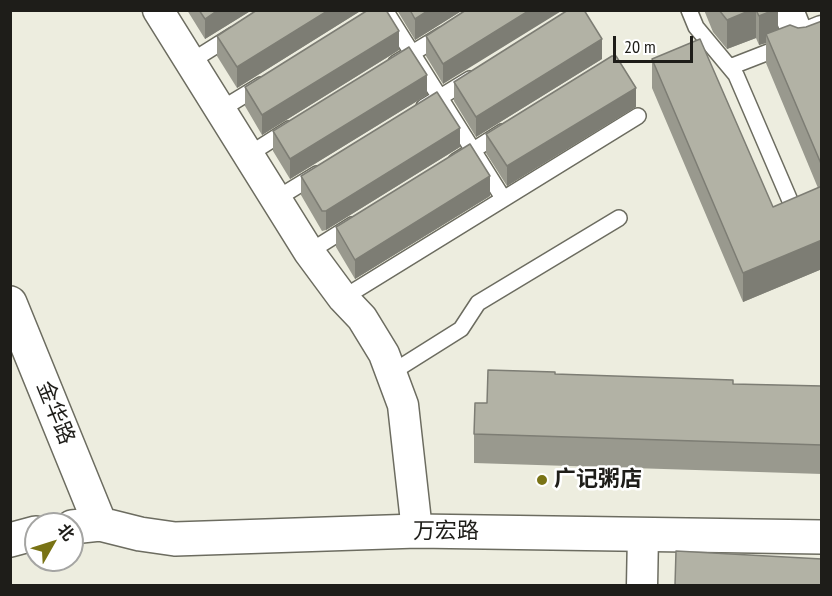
<!DOCTYPE html>
<meta charset="utf-8">
<style>
body{margin:0}
#map{position:relative;width:832px;height:596px;overflow:hidden;background:#ededdf;font-family:"PT Sans Narrow","Noto Sans SC",sans-serif}
canvas{display:block}
.frame{position:absolute;inset:0;border:12px solid #1e1d19;pointer-events:none}
.north{position:absolute;left:24px;top:512px;width:60px;height:60px;box-sizing:border-box;background:#fff;border:2px solid #a5a5a3;border-radius:50%;rotate:51deg;font-size:16px;font-weight:700;line-height:24px;text-align:center;color:#1e1d19}
.north::after{content:'';display:block;margin:auto;width:21px;height:27px;background:#797315;clip-path:polygon(50% 0,100% 100%,50% 72%,0 100%)}
.scale{position:absolute;left:613px;top:36px;width:80px;height:27px;box-sizing:border-box;border:3px solid #1e1d19;border-top:0;padding-left:8px;font-size:18px;line-height:21px;white-space:nowrap;color:#1e1d19;-webkit-text-stroke:4px #fff;paint-order:stroke}
</style>
<div id="map">
<canvas width="832" height="596"></canvas>
<div class="frame"></div>
<div class="north">北</div>
<div class="scale">20 m</div>
</div>
<script>
const c = document.querySelector('canvas').getContext('2d');
c.lineJoin = 'round';
function stroke(path, color, width, dash) { c.strokeStyle = color; c.lineWidth = width; c.lineCap = dash ? 'butt' : 'round'; c.setLineDash(dash || []); c.stroke(path); }
function fillPath(path, color) { c.fillStyle = color; c.fill(path, 'evenodd'); }
function write(font, color, halo, rows, align = 'center') {
  c.font = font + ' "PT Sans Narrow","Noto Sans SC",sans-serif'; c.lineWidth = 5; c.setLineDash([]); c.textBaseline = 'middle'; c.strokeStyle = halo; c.fillStyle = color; for (const [text, x, y, turn = 0] of rows) {
    c.save(); c.translate(x, y); c.rotate((+turn || 0) * Math.PI / 180); c.textAlign = isNaN(turn) ? turn : align; if (halo) c.strokeText(text, 0, 0); c.fillText(text, 0, 0); c.restore();
  }
}
const service = new Path2D(`
 M385 10 503 198
 M689 10 696 27 736 75 791 203
 M190 62 233 35
 M396 63 442 35
 M730 67 784 46
 M424 107 470 79
 M220 110 261 85
 M248 155 289 129
 M456 161 502 132
 M276 199 317 174
 M309 252 352 225
 M343 298 638 116
 M391 373 461 329 478 303 619 218`);
const minor = new Path2D(`
 M158 10 309 252 343 298 362 318 384 354 403 405 417 531
 M788 10 800 40 822 31
 M642 586 643 534`);
const tertiary = new Path2D(`
 M10 303 100 524
 M72 527 100 524 140 534 175 539 417 531 822 537
 M10 540 36 533`);
stroke(service, '#6c6c60', 18);
stroke(minor, '#6c6c60', 33);
stroke(tertiary, '#6c6c60', 36);
stroke(service, '#fff', 15);
stroke(minor, '#fff', 30);
stroke(tertiary, '#fff', 33);
fillPath(new Path2D(`
 M187 10H252L205 39Z
 M257 10H362L237 88 217 56V36Z
 M397 10H463L415 40Z
 M466 10 443 84 426 56V36Z
 M704 10H778V30L806 27 822 21V269L743 302 652 88V59L773 207 818 188 766 63V43L759 45 756 38 727 49 713 32Z
 M399 50 262 135 245 106V87Z
 M602 59 476 137 454 101V82Z
 M427 95 290 179 273 151V131Z
 M636 107 507 186 486 153V134Z
 M460 147 326 230 322 231 301 195V176Z
 M490 196 355 279 336 247V227Z
 M555 374 733 384 822 386V474L474 463V434Z`), '#99998e');
fillPath(new Path2D(`
 M218 10H252L205 39V19Z
 M329 10H362L237 88V67Z
 M429 10H463L415 40V19Z
 M530 10H563L443 84V64Z
 M751 10H756V38L727 49V20Z
 M774 10H778V38L766 34V43L759 45V16Z
 M399 31V50L262 135V115Z
 M602 39V59L476 137V117Z
 M427 75V95L290 179V159Z
 M636 88V107L507 186V166Z
 M460 128V147L326 230V211Z
 M490 176V196L355 279V260Z
 M822 240V269L743 302V273Z`), '#7d7d74');
const building = new Path2D(`
 M199 10H218L205 19Z
 M257 10H329L237 67 217 36Z
 M368 10H386L399 31 262 115 245 87Z
 M410 10H429L415 19Z
 M466 10H530L443 64 426 36Z
 M568 10H584L602 39 476 117 454 82Z
 M719 10H751L727 20Z
 M756 10H774L759 16Z
 M822 21V166L766 34 790 25 798 28 806 27Z
 M700 39 773 207 822 186V240L743 273 652 59Z
 M409 47 427 75 290 159 273 131Z
 M612 56H616L636 88 507 166 486 134Z
 M437 92 460 128 326 211H322L301 176Z
 M470 144 490 176 355 260 336 227Z
 M488 370 555 372V374L733 380V384L822 386V445L474 434 475 403H487Z
 M676 551 822 559V585H675Z`);
fillPath(building, '#b2b2a5');
stroke(building, '#7d7d74', 1.5);
for (const [x, y, r, color] of [
 [542,480,6,"#797315"]
]) { const dot = new Path2D(); dot.arc(x, y, r, 0, 2 * Math.PI); c.fillStyle = color; c.fill(dot); stroke(dot, '#fff', 2); }
write('22px', '#1e1d19', '#fff', [
 ["金华路",55,413,68],
 ["万宏路",446,532]
]);
write('bold 22px', '#1e1d19', '#fff', [
 ["广记粥店",554,480]
], 'left');
</script>
